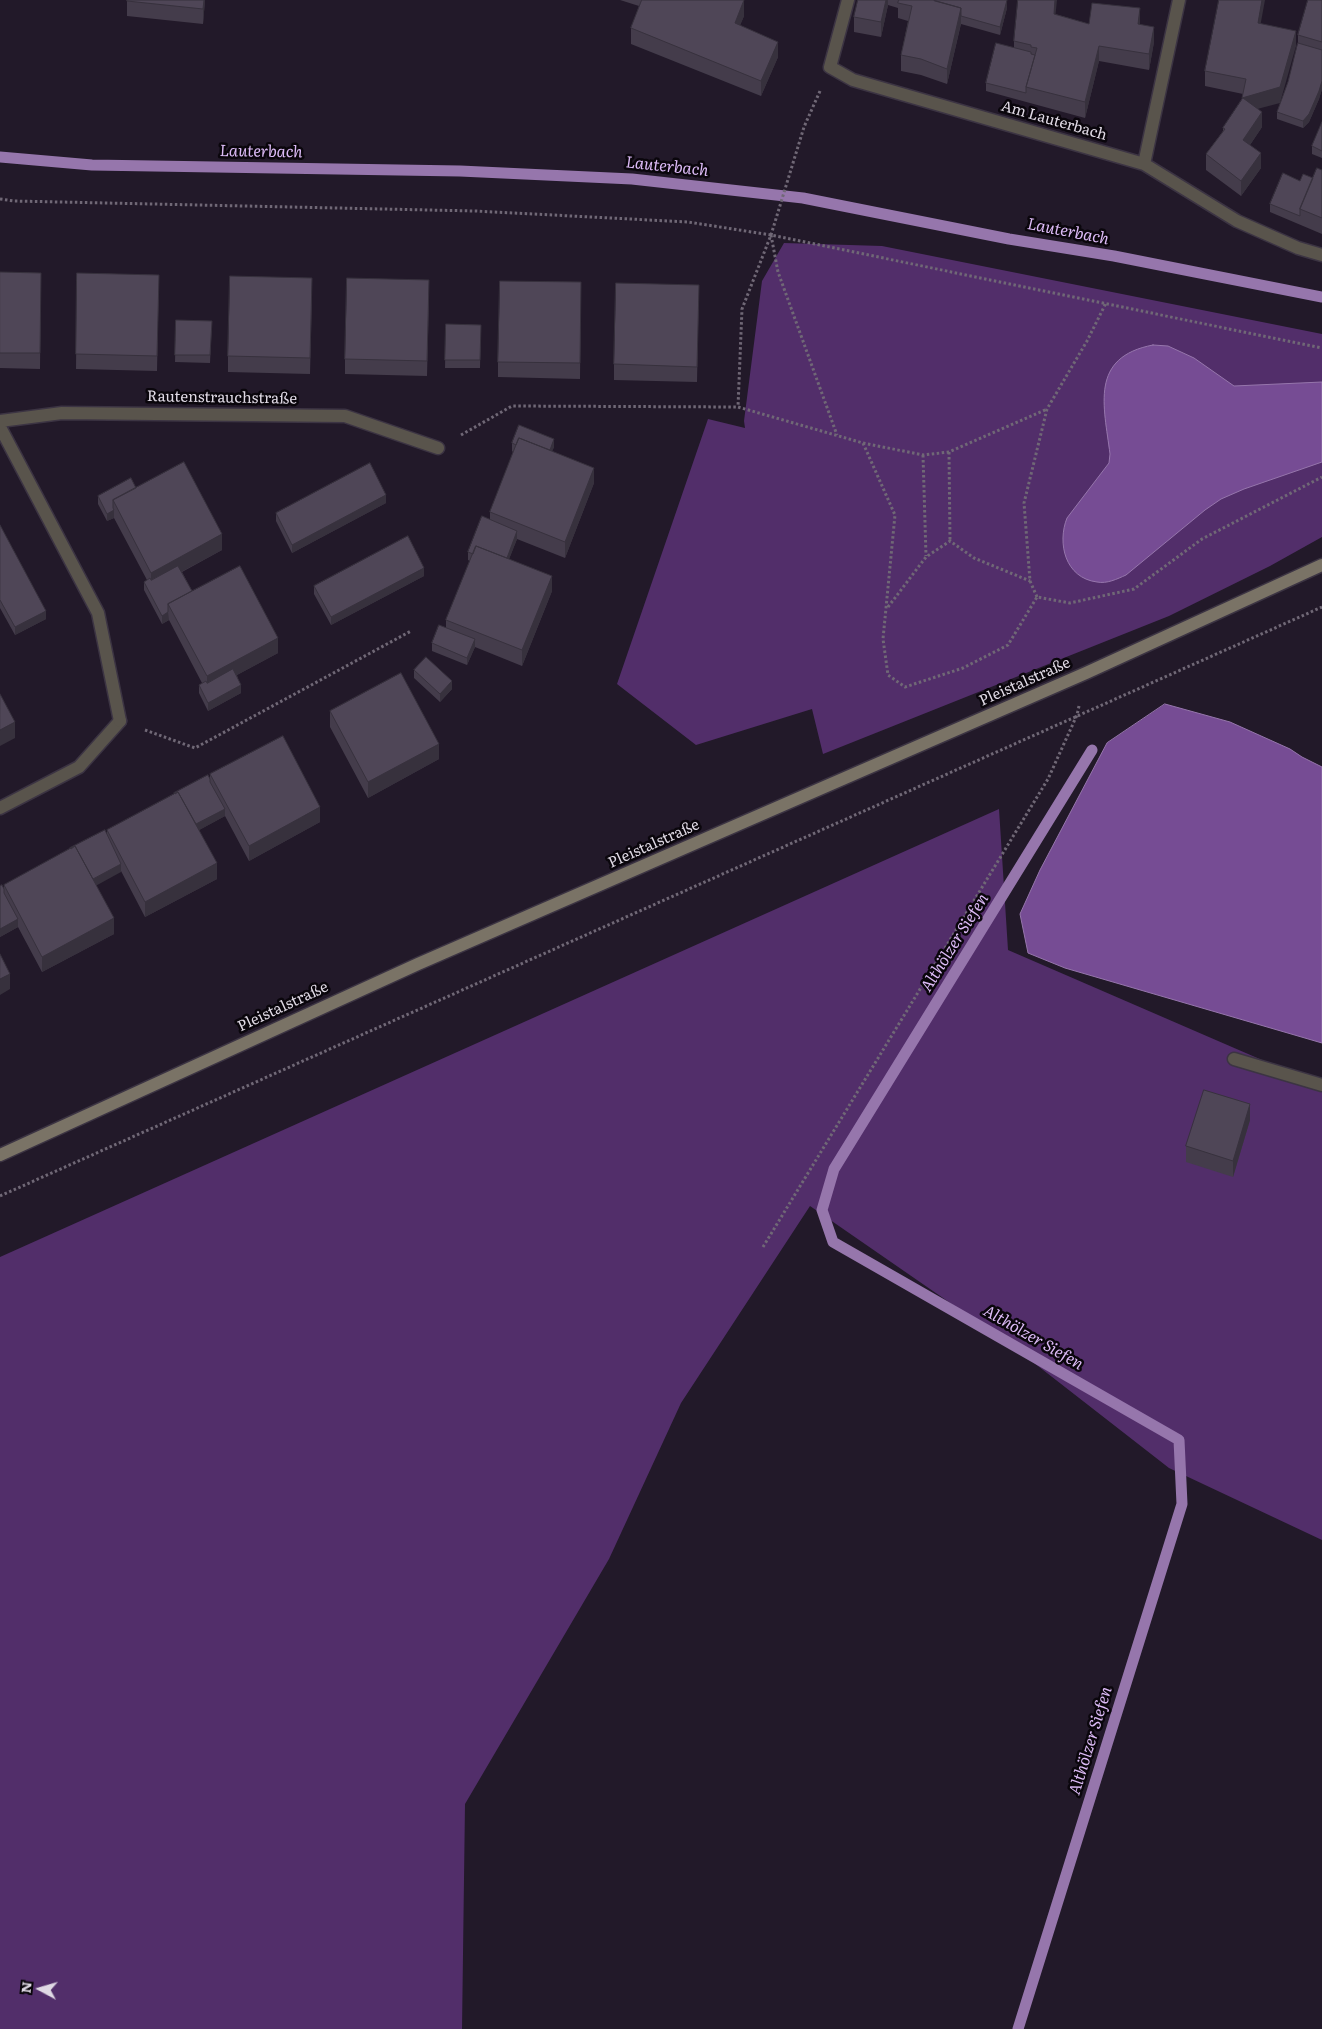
<!DOCTYPE html>
<meta charset="utf-8">
<style>
body{margin:0}
#map{position:relative;width:1322px;height:2029px;overflow:hidden;background:#221929;font-family:Literata,serif}
canvas{display:block}
.north{position:absolute;left:15px;top:1964px;width:50px;height:50px;-webkit-text-stroke:4px #0a060c;paint-order:stroke;rotate:276deg;font-size:14px;font-weight:700;line-height:20px;text-align:center;color:#dfd9e4}
.north::after{content:'';display:block;margin:auto;width:18px;height:22px;background:#dfd9e4;clip-path:polygon(50% 0,100% 100%,50% 72%,0 100%)}
</style>
<div id="map">
<canvas width="1322" height="2029"></canvas>
<div class="north">N</div>
</div>
<script>
const c = document.querySelector('canvas').getContext('2d');
c.lineJoin = 'round';
function fillPath(path, color) { c.fillStyle = color; c.fill(path, 'evenodd'); }
function stroke(path, color, width, dash) { c.strokeStyle = color; c.lineWidth = width; c.lineCap = dash ? 'butt' : 'round'; c.setLineDash(dash || []); c.stroke(path); }
function write(font, color, halo, rows, align = 'center') {
  c.font = font + ' Literata,serif'; c.lineWidth = 5; c.setLineDash([]); c.textBaseline = 'middle'; c.strokeStyle = halo; c.fillStyle = color; for (const [text, x, y, turn = 0] of rows) {
    c.save(); c.translate(x, y); c.rotate((+turn || 0) * Math.PI / 180); c.textAlign = isNaN(turn) ? turn : align; if (halo) c.strokeText(text, 0, 0); c.fillText(text, 0, 0); c.restore();
  }
}
fillPath(new Path2D(`
 M784 243 882 246 1322 334V537L1270 566 1169 616 823 754 812 709 696 745 617 684 708 419 745 428 744 421 762 281Z
 M999 809 1008 950 1322 1086V1540L1169 1468 1011 1345 810 1206 681 1403 609 1559 465 1804 462 2029H0V1257Z`), '#522e6a');
const water = new Path2D(`
 M1153 345 1168 346 1194 358 1234 386 1322 382V462L1244 489 1221 499 1205 510 1126 575C1117 579 1107 584 1097 582 1065 578 1057 543 1067 518L1109 463 1110 454C1104 406 1089 357 1153 345Z
 M1165 704 1230 722 1290 749 1302 757 1322 767V1043L1065 968 1028 953 1020 914 1040 870 1107 743Z`);
fillPath(water, '#764c94');
stroke(water, '#9676ac', 1);
stroke(new Path2D(`
 M0 157 92 165 460 171 632 179 803 198 1009 239 1114 256 1322 297
 M1018 2029 1182 1504 1179 1440 833 1242 822 1210 834 1169 1092 750`), '#9676ac', 11);
const service = new Path2D(`
 M0 808 79 767 120 721
 M1234 1059 1322 1085`);
const minor = new Path2D(`
 M848 0 830 67 853 80 1144 164 1237 221 1298 248 1322 255
 M1144 164 1179 0
 M0 421 62 413 345 416 438 448
 M0 427 98 613 120 721`);
const secondary = new Path2D(`
 M0 1155 418 964 1086 673 1322 565`);
stroke(service, '#3c3443', 15);
stroke(minor, '#3c3443', 15);
stroke(secondary, '#3c3443', 15);
stroke(new Path2D(`
 M820 91 804 127 771 235 742 309 738 407 863 443 895 515 883 639 888 675 905 687 963 668 1008 645 1037 597 1070 603 1134 589 1202 539 1322 477
 M0 199 14 201 475 211 688 222 771 235 1322 348
 M771 235 778 272 837 435
 M461 435 512 406 738 407
 M863 443 923 455 949 452 1047 409
 M949 452 950 541
 M923 455 926 556
 M1037 597 1030 581 1024 503 1047 409 1087 341 1106 303
 M888 607 926 557 950 541 974 558 1030 581
 M145 730 195 748 411 631
 M0 1196 1322 607
 M763 1247 1048 779 1077 715 1079 706`), '#706876', 3, [2.5, 2.5]);
stroke(service, '#59544c', 12);
stroke(minor, '#59544c', 12);
stroke(secondary, '#7a7366', 12);
fillPath(new Path2D(`
 M127 0H205L203 24 127 16Z
 M620 0H744V16L740 25 778 57 761 96 631 44V28L639 6Z
 M858 0H1006L1007 8 1000 35 961 24 947 84 921 75 901 71V55L908 21 898 18V8L888 5 881 37 854 32V17Z
 M1322 0V89L1319 99 1309 122 1303 128 1277 119V112L1288 82 1298 43V35Z
 M1055 14 1089 24H1140L1154 42 1149 70 1099 61 1085 118 986 91V83L1014 48V41Z
 M1261 24 1296 46 1258 109 1262 127 1250 145 1261 168 1241 196 1206 170V154L1223 131V128L1242 100 1243 94 1205 86V71Z
 M1322 122V158L1312 154V146Z
 M1322 170V234L1270 212V204L1300 181 1313 178Z
 M0 272 41 273 40 369 0 368Z
 M77 273 159 275 157 371 76 369Z
 M581 282 580 379 498 377V362Z
 M699 285 697 382 614 380V364Z
 M312 293 310 374 228 372V356Z
 M429 295 427 376 345 374V359Z
 M176 320 212 321 210 363 175 362Z
 M446 324 481 325 480 368H445Z
 M512 443 554 447 552 451 594 483 565 558 517 539 509 559 552 591 522 666 475 647 467 665 432 651V643L446 627V620L470 561 468 560V552L490 519V512L513 452 512 451Z
 M136 488 222 550 182 572 192 591 278 653 237 675 241 693 208 711 199 693V685L202 683 169 620 162 624 144 590V582L147 580 114 518 107 521 98 504V496Z
 M386 503 292 553 276 521V513Z
 M0 525 46 619 15 635 0 608Z
 M424 576 331 625 314 594V586Z
 M414 670 452 689 440 702 414 678Z
 M330 711 439 759 368 798 330 727Z
 M210 774 320 822 249 861 225 816 199 830 217 879 145 917 121 871 96 885 114 934 42 972 18 927 0 937 4 885 70 849V848L107 835V830L210 779Z
 M1250 1120 1233 1177 1186 1162V1146Z`), '#443c4b');
fillPath(new Path2D(`
 M204 0H205L203 24V9Z
 M744 0V16L735 38V23Z
 M886 0H888V5L881 37V22Z
 M1007 0V8L1000 35V27Z
 M1055 0H1057L1054 29V14Z
 M1262 0H1265L1258 38V23Z
 M961 8V23L947 84V69Z
 M1140 8V24L1138 39V24Z
 M1154 27V42L1149 70V54Z
 M1296 31V46L1280 103 1242 113V98Z
 M778 42V57L761 96V81Z
 M1099 46V61L1085 118V102Z
 M1322 81V89L1319 99 1309 122 1303 128V121Z
 M1262 112V127L1243 155V140Z
 M1261 153V168L1241 196V181Z
 M554 439V447L547 464V457Z
 M594 468V483L565 558V542Z
 M386 495V503L292 553V545Z
 M114 510V518L107 521V514Z
 M517 531V539L504 572V564Z
 M222 534V550L151 588V573Z
 M424 568V576L331 625V617Z
 M552 576V591L522 666V650Z
 M46 611V619L15 635V627Z
 M168 612 169 620 162 624V616Z
 M278 638V653L207 691V676Z
 M475 639V647L467 665V658Z
 M452 681V689L440 702V694Z
 M241 685V693L208 711V703Z
 M15 722V738L0 746V730Z
 M439 744V759L368 798V782Z
 M320 807V822L249 861V846Z
 M225 809V816L192 834V826Z
 M217 863V879L145 917V902Z
 M121 864V872L90 889V881Z
 M114 918V934L42 972V957Z
 M18 919V927L0 937V929Z
 M10 974V989L0 995V979Z
 M1250 1104V1120L1233 1177V1161Z`), '#37313d');
const building = new Path2D(`
 M127 0H204L203 9 127 1Z
 M642 0H744L735 23 778 42 761 81 631 28Z
 M858 0H886L881 22 854 17Z
 M899 0H933L961 8 947 69 921 59 901 55 912 6 898 3Z
 M936 0H1007L1000 27 961 16V8L935 1Z
 M1018 0H1055L1054 14 1089 24 1092 3 1140 8 1138 24 1154 27 1149 54 1099 46 1085 102 1026 87 1037 48 1031 47V45L1014 41Z
 M1219 0H1262L1258 23 1296 31 1280 87 1242 98 1246 79 1205 71Z
 M1308 0H1322V42L1298 35Z
 M996 43 1031 52V54L1035 55 1026 87V93L986 83Z
 M1298 43 1322 50V81L1319 91 1309 114 1303 121 1277 112 1288 82Z
 M1243 98 1262 112 1243 140 1261 153 1241 181 1206 154 1225 129 1223 128Z
 M1322 122V151L1312 146Z
 M1317 168 1322 170V218L1300 209Z
 M1283 173 1300 181 1303 174 1313 178 1300 209V216L1270 204Z
 M0 272 41 273 40 353H0Z
 M77 273 159 275 157 356 76 354Z
 M230 276 312 278 310 358 228 356Z
 M347 278 429 280 427 361 345 359Z
 M500 281 581 282 580 363 498 362Z
 M616 283 699 285 697 367 614 364Z
 M176 320 212 321 210 355H175Z
 M446 324 481 325 480 360H445Z
 M519 425 554 439 550 450 519 438 516 445 512 443Z
 M519 438 594 468 565 542 490 512Z
 M184 462 222 534 151 573 113 500Z
 M370 463 386 495 292 545 276 513Z
 M131 478 136 488 113 500V508L114 510 107 514 98 496Z
 M482 516 517 531 507 558 476 546 473 554 468 552Z
 M0 525 46 611 15 627 0 600Z
 M408 536 424 568 331 617 314 586Z
 M476 546 552 576 522 650 446 620Z
 M178 566 192 591 168 604V612L162 616 144 582 150 578 151 580Z
 M240 566 278 638 207 676 168 604Z
 M439 625 475 639 467 658 432 643Z
 M426 657 452 681 440 694 414 670Z
 M233 669 241 685 208 703 199 685 206 681 207 683Z
 M401 673 439 744 368 782 330 711Z
 M0 694 15 722 0 730Z
 M283 736 320 807 249 846 210 774Z
 M208 775 210 779V782L225 809 196 824 178 792 175 794 174 793Z
 M178 792 217 863 145 902 107 830Z
 M105 830 121 864 93 879 75 846 71 849 70 848Z
 M75 846 114 918 42 957 4 885Z
 M2 885 4 889V893L18 919 0 929V886Z
 M0 954 10 974 0 979Z
 M1204 1090 1250 1104 1233 1161 1186 1146Z`);
fillPath(building, '#4f4657');
stroke(building, '#37313d', 1);
write('15px', '#dfd9e4', '#0a060c', [
 ["Am Lauterbach",1054,121,16],
 ["Rautenstrauchstraße",222,398,1],
 ["Pleistalstraße",1025,682,-24],
 ["Pleistalstraße",654,844,-24],
 ["Pleistalstraße",283,1007,-25]
]);
write('italic 16px', '#dcbaf6', '#0a060c', [
 ["Lauterbach",261,152,1],
 ["Lauterbach",667,167,6],
 ["Lauterbach",1068,232,11],
 ["Althölzer Siefen",955,943,-58],
 ["Althölzer Siefen",1033,1338,30],
 ["Althölzer Siefen",1091,1741,-73]
]);
</script>
